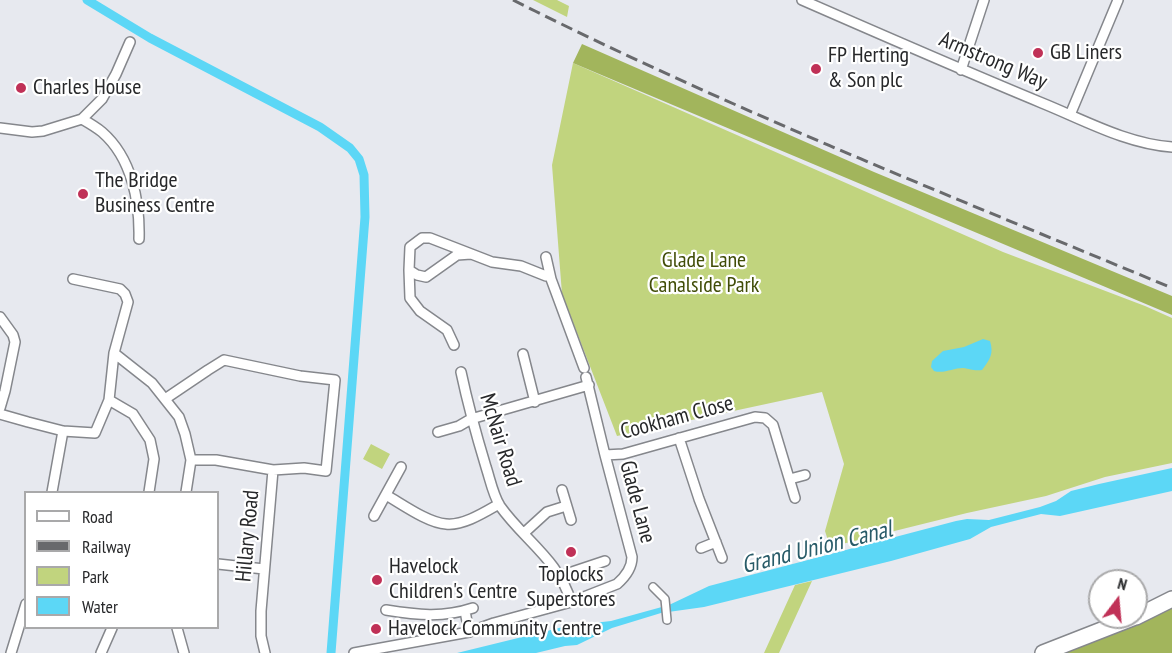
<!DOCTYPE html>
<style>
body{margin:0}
#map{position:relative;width:1172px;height:653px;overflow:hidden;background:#e7e9ef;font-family:"PT Sans Narrow",sans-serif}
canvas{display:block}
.legend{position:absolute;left:24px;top:491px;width:195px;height:138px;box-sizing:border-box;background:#fff;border:2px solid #a9a9aa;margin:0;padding:8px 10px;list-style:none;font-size:18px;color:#27282a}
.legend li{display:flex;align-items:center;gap:12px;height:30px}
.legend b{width:30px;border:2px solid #a9a9aa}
.north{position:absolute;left:1088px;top:569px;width:60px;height:60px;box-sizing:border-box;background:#fff;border:2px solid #a9a9aa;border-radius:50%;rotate:16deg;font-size:16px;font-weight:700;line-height:24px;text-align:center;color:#27282a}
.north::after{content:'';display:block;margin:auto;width:21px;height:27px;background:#c03157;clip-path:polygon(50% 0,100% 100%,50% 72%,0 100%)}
</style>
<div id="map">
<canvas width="1172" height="653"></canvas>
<ul class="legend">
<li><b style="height:8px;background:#fff"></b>Road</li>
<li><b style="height:8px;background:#68696c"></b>Railway</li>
<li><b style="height:16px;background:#c1d47e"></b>Park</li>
<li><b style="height:16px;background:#5cd7f6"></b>Water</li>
</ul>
<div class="north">N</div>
</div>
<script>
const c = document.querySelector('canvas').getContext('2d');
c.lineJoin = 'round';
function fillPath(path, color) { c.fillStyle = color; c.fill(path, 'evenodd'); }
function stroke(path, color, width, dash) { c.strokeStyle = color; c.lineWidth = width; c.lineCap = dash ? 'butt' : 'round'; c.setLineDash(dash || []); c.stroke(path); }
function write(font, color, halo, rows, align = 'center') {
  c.font = font + ' "PT Sans Narrow",sans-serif'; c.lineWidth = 4.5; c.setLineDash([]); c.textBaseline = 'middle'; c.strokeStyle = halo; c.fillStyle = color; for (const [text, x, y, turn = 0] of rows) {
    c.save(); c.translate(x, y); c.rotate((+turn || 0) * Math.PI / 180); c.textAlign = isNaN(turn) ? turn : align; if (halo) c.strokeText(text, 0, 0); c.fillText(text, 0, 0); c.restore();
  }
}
fillPath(new Path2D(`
 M533 0H557L569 6 567 17Z
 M573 63 1003 252 1145 306 1172 318V463L1105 477 1046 496 967 513 830 547 825 531 844 464 822 392 617 436 562 294 552 165Z
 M371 444 390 454 382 469 363 459Z
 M812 581 779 653H764L795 585Z`), '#c1d47e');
fillPath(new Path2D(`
 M582 44 874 172 1172 296V315L573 63Z
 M1172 606V653H1060Z`), '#a2b55c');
fillPath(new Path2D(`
 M983 339 990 341C994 354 990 359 982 370 973 371 971 369 963 368 953 368 944 374 934 371L931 367 932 361 943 351 964 347Z
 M1172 468V491L1060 516 1041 514 991 527 970 539 891 561 704 607 661 613 612 628 577 645 565 646 536 653H457L567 626 611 621 669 605 709 586 956 521 967 519 989 520 1040 507 1056 501 1071 491 1099 484Z`), '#5cd7f6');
stroke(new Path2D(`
 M87 0 150 38 320 127 350 148 359 159 364 175 365 217 331 653`), '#5cd7f6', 9);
const pedestrian = new Path2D(`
 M653 587 665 599 667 620`);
const minor = new Path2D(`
 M802 0C882 35 962 70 1042 103 1084 120 1127 144 1172 147
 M961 70 984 0
 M1070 115 1118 0
 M82 119C89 123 96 127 102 132 132 158 140 202 139 239
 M0 128 32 132 43 131 82 119 102 99 116 74 130 42
 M471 254 457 255 426 277 417 275 409 270 410 247 422 238H430L492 262 521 266 546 276 550 275
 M546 257 551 279 584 368
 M409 270 410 298 420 311 447 330 454 345
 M0 317 13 335 15 342 5 391 0 408
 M114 353 152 383 179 417 185 434 191 460 186 492
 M523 354 535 402
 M461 372C468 405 476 434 486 467 490 479 493 495 500 506 524 540 559 560 571 602
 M165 399 208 370 224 360 300 376 335 380 326 471 304 468 273 470
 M109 400 133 414 150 440 154 459 149 492
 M0 414 28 422 63 431 95 433 109 400 114 353 128 302 125 294 120 289 73 279
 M438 432 459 426 471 419 589 385
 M679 438 699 499 722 558
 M605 455 623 454 755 417 765 418 773 425 795 498
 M191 460H216L273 470 261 611V636L265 653
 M790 479 805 475
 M562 490 571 520
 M52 492 63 431
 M386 495C402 504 428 523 446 524 463 526 485 512 499 504
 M374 516 401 467
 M524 533 547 512 566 506
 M701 548 716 542
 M218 564 264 569
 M560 576 605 561
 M386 610C417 615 443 618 473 608
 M465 611 469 632
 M177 628 184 653
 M11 653 26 604
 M101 653 112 628
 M354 653 469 632 494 623 571 602 617 584C625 577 632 569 632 557L605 455 586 377`);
const primary = new Path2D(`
 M1136 617 1172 599
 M1043 653 1135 617`);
stroke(pedestrian, '#85878c', 10);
stroke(minor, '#85878c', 12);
stroke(primary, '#85878c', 18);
stroke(pedestrian, '#fff', 7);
stroke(minor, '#fff', 9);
stroke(primary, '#fff', 15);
stroke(new Path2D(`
 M513 0C727 108 951 196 1172 288`), '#68696c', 3, [12, 6]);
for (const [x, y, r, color] of [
 [1038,53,6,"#c03157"],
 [816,69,6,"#c03157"],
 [21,88,6,"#c03157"],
 [83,194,6,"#c03157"],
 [571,552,6,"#c03157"],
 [377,580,6,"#c03157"],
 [376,629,6,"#c03157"]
]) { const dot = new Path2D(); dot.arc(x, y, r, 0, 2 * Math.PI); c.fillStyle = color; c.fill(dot); stroke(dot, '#fff', 2); }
write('22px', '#27282a', '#fff', [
 ["GB Liners",1050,53],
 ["FP Herting",828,56],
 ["& Son plc",828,81],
 ["Charles House",33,88],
 ["The Bridge",95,181],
 ["Business Centre",95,206],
 ["Havelock",389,567],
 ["Children's Centre",389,592],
 ["Toplocks",571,575,"center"],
 ["Superstores",571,600,"center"],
 ["Havelock Community Centre",388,629]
], 'left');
write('22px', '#27282a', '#fff', [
 ["Armstrong Way",993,61,23],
 ["Cookham Close",677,418,-15],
 ["McNair Road",500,440,73],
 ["Glade Lane",637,502,75],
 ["Hillary Road",248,536,-85]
]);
write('22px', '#414d08', '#fff', [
 ["Glade Lane",704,261],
 ["Canalside Park",704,286]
]);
write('italic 24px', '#285b68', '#fff', [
 ["Grand Union Canal",817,548,-14]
]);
</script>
